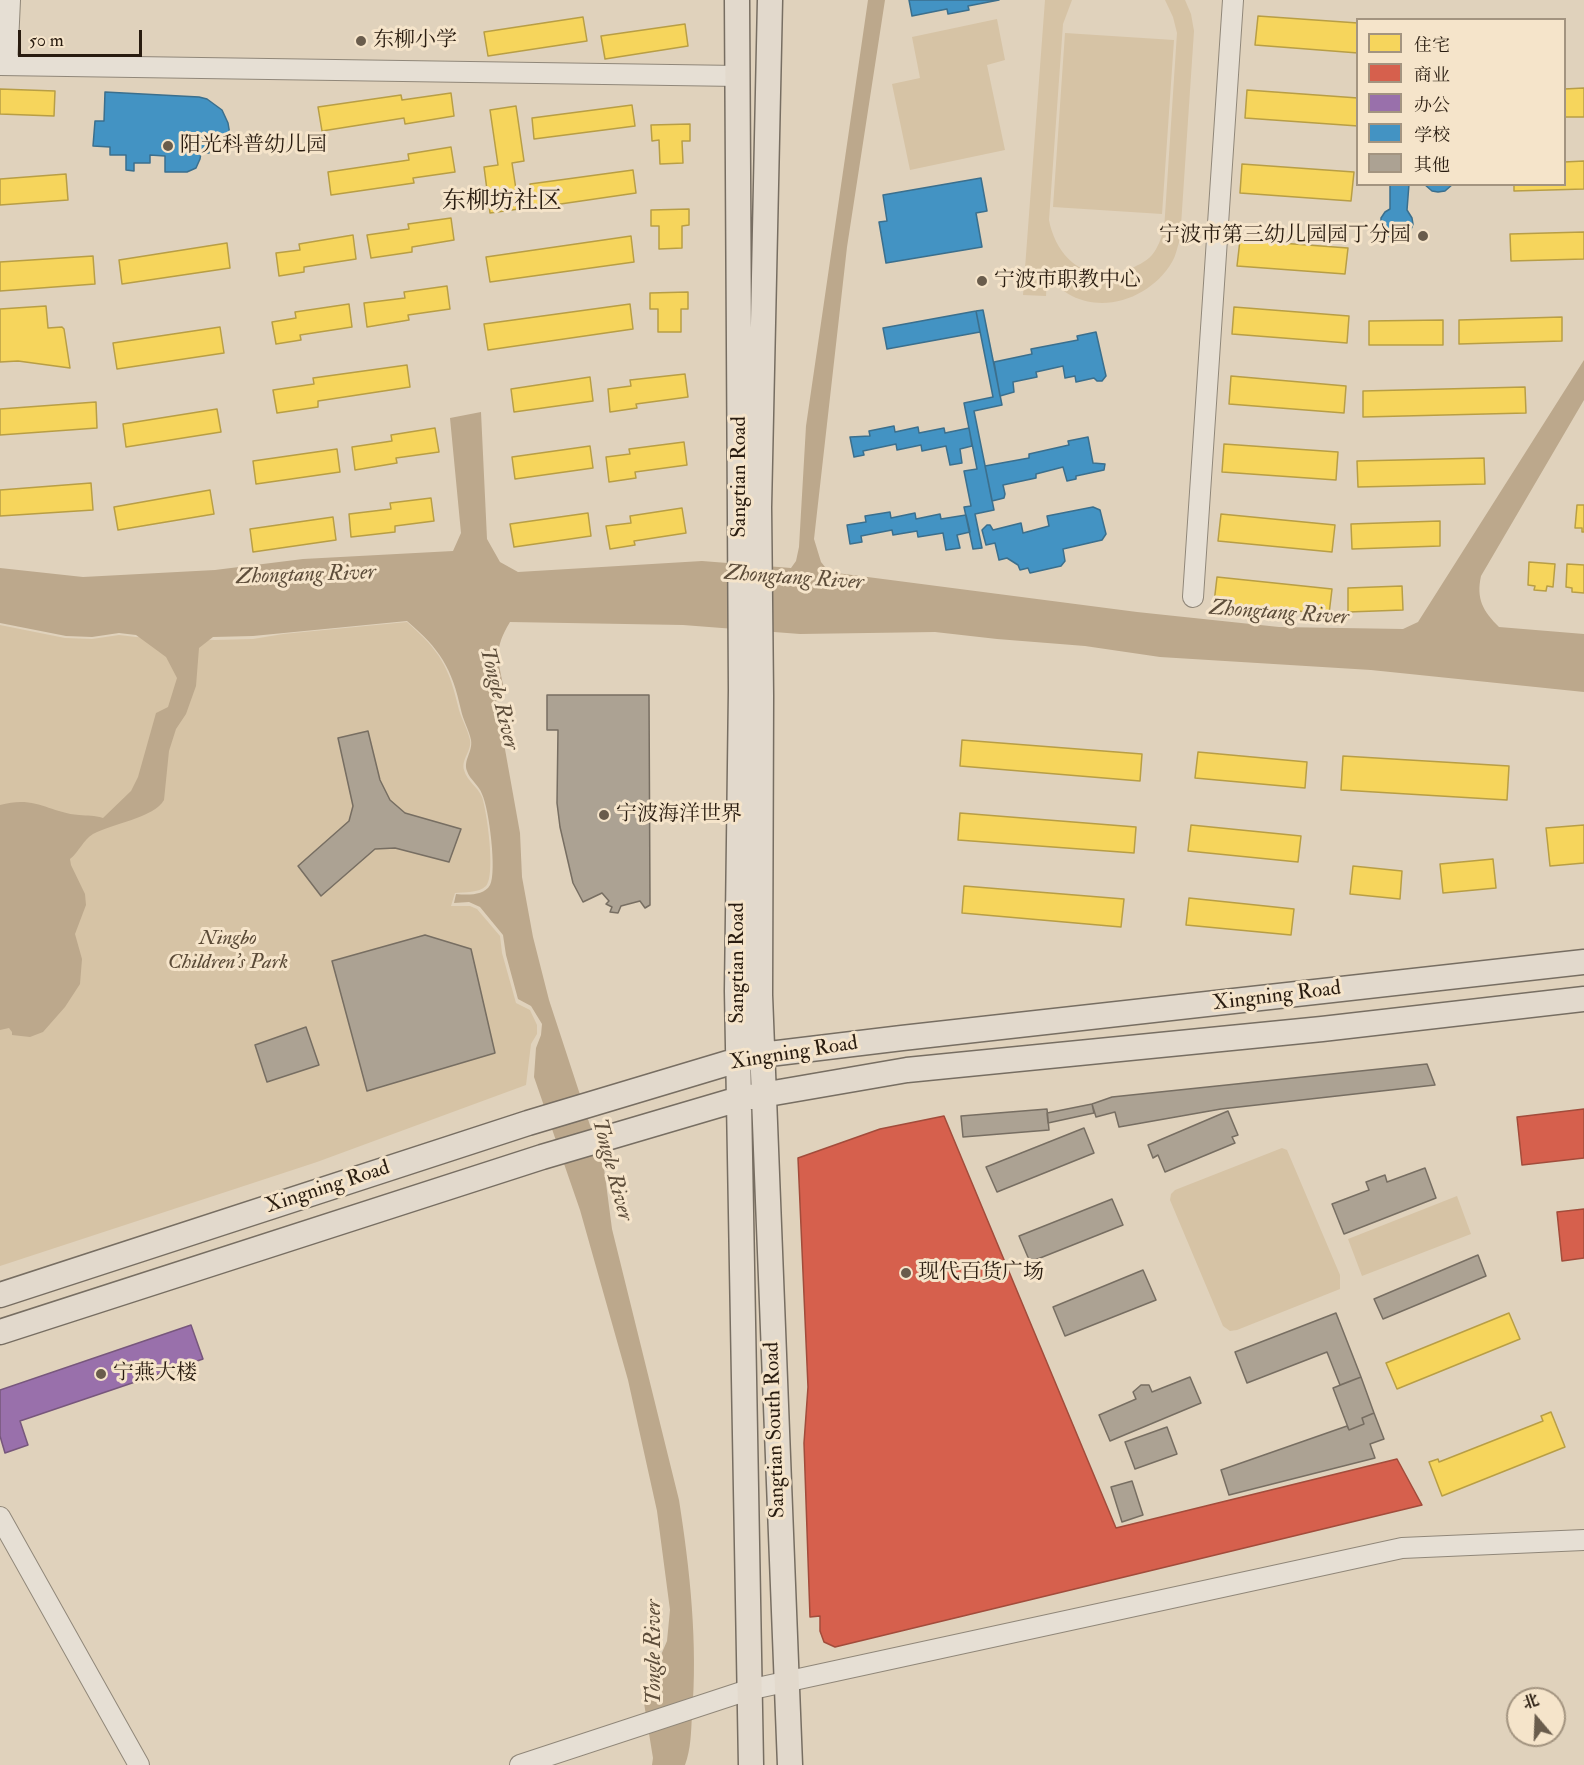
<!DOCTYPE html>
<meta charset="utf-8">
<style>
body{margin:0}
#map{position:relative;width:1584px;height:1765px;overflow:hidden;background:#e0d2bc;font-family:"IM FELL Double Pica","Noto Serif SC",serif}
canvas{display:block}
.legend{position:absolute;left:1356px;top:18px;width:210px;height:168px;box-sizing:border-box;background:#f5e4ca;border:2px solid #a39480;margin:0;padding:8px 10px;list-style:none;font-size:18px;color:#291c10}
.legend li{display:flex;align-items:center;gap:12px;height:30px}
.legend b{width:30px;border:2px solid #a39480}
.north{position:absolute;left:1506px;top:1687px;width:60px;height:60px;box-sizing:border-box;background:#f5e4ca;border:2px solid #a39480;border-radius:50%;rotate:341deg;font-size:16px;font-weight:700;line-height:24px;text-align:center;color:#291c10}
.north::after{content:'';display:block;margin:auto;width:21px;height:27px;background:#695c4c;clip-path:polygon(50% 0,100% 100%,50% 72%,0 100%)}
.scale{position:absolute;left:18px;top:30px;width:124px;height:27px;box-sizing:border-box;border:3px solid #291c10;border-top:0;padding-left:8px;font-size:18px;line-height:21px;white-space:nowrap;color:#291c10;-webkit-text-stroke:4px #f5e4ca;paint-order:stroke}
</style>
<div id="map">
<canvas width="1584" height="1765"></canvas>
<ul class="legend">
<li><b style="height:16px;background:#f6d55c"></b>住宅</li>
<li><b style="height:16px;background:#d6604d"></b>商业</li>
<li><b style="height:16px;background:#9970ab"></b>办公</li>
<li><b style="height:16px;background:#4393c3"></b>学校</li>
<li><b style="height:16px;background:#aca293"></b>其他</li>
</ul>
<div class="north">北</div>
<div class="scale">50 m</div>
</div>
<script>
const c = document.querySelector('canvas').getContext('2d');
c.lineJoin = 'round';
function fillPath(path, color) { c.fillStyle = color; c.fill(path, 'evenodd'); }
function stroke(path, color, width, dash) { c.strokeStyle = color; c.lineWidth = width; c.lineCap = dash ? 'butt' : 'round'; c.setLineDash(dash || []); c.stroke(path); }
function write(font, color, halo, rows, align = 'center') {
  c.font = font + ' "IM FELL Double Pica","Noto Serif SC",serif'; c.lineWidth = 6; c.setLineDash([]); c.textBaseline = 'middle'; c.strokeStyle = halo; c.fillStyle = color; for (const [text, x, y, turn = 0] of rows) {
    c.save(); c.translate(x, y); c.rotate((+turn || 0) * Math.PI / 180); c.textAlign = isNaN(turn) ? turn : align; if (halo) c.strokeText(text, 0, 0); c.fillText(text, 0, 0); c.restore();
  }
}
fillPath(new Path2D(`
 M1045 0H1072L1063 24 1049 220C1056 258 1088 286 1128 270 1136 266 1146 262 1152 255 1158 248 1161 238 1164 230L1177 33 1173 17 1165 0H1185L1191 14 1194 31 1180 240C1177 247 1176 256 1172 262 1153 295 1108 314 1072 296 1062 291 1055 283 1047 275L1046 296 1023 295Z
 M997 19 1005 60 987 65 1005 150 910 170 892 84 920 78 912 37Z
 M1065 33 1174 40 1162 214 1053 207Z
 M407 622C441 652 449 667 459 710 462 720 468 730 470 740 472 751 461 759 464 770 467 781 478 787 482 797 487 811 496 876 486 886 479 893 464 892 455 893L451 906H470L477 909 500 936 502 953 516 1003 530 1010 537 1025V1034L531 1044 526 1085 317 1162 0 1266V625L65 638 92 639 119 635 136 637 215 640 253 639 283 634Z
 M1282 1148 1287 1150 1340 1275V1289L1237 1330 1230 1331 1223 1326 1170 1200 1171 1194 1175 1190Z
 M1457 1196 1471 1234 1362 1276 1348 1239Z`), '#d6c3a5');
fillPath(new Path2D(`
 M868 0H885L847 247 814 539 821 562 829 572 1137 612 1279 627 1403 629 1418 622 1584 360V400L1481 576C1476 599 1483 611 1499 627L1584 634V692L1371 670 1160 657 1085 646 997 639 935 632 800 634 683 625 510 622C493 650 498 659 504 689L496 699 520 833 522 877 533 937 549 1000 604 1168 612 1229 679 1500C690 1570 698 1644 692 1715 691 1732 691 1749 685 1765H652L653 1758 644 1703 652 1676 667 1641 670 1610 657 1511 628 1380 580 1210 534 1077 536 1048 541 1035 542 1024 531 1006 518 999 506 955 503 935 480 907 469 902 454 903 456 894C467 895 484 896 490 885 497 872 489 808 482 794 479 785 470 780 467 771 463 760 473 752 471 740 469 730 463 720 461 710 452 668 440 649 407 621L253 636 213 637 199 648 196 686 186 714 176 729 169 751 164 800C154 818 111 824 93 834 83 840 79 852 70 859L71 865 85 894 86 905 75 934 82 959 80 984 65 1007 43 1032 30 1037 12 1035V1032L9 1028 0 1030V805C35 795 48 812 79 815 88 816 94 815 103 818L131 791 138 777 156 713 168 707 177 678 166 657 136 635 119 633 92 637 66 636 0 623V568L83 577 215 570 303 559 453 551 461 533 450 418 481 412 487 539 500 562 518 572 702 561 791 568 796 561 799 547 806 426Z`), '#bca88c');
const homes = new Path2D(`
 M1258 16 1358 23V53L1255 45Z
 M583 17 587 41 488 56 484 32Z
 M685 24 688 46 605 59 601 36Z
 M1584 88V117H1564V89Z
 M0 89 55 91 54 116 0 114Z
 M1247 90 1358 98V126L1245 118Z
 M451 93 454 116 405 124 404 118 322 131 318 107 401 95 402 100Z
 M632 105 635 126 534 139 532 118Z
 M516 106 524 161 512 163 519 209 490 213 484 167 498 165 490 110Z
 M690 124V141H682L683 163 660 164 659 140 652 141 651 125Z
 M451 147 455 172 413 178 414 183 331 195 328 172 409 160 408 154Z
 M1584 161V189L1514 191V184H1564V162Z
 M1242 164 1354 172 1351 201 1240 193Z
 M633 170 636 193 533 208 530 184Z
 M66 174 68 200 0 205V179Z
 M689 209V225L682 226V248L659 249V226H651V210Z
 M451 218 454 240 412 247V252L371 258 367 235 409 229 408 224Z
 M1584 232V259L1511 261 1510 234Z
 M353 235 356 259 304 267V272L279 276 276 253 300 250 299 244Z
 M631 236 634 262 490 282 486 257Z
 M1240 240 1348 248 1345 274 1237 266Z
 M227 243 230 268 122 284 119 260Z
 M93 256 95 284 0 291V262Z
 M447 286 450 309 408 315 409 320 367 327 364 303 405 298 404 292Z
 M688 292V309H681V332H658V309H650V293Z
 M349 304 352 327 300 335 301 340 276 344 272 322 296 318 295 312Z
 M630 304 633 329 488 350 484 324Z
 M46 306 48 328 62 327 64 329 70 368 18 361 0 362V309Z
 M1234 307 1349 316 1347 343 1232 334Z
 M1562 317V341L1459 344V320Z
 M1443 320V345H1369V321Z
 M220 327 224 353 117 369 113 343Z
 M407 365 410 387 318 401V407L277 413 273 390 314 384 313 378Z
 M685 374 688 397 636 404 637 408 610 412 608 389 631 386 630 380Z
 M1231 376 1346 386 1344 413 1229 404Z
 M590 377 593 401 514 412 511 389Z
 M1525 387 1526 413 1363 417V391Z
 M96 402 97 428 0 435V409Z
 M217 409 221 432 126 447 123 424Z
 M435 428 439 452 396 458 397 463 355 470 352 447 392 441 391 435Z
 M684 442 687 465 635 472 636 478 609 482 606 457 630 454 629 449Z
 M1224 444 1338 452 1336 480 1222 472Z
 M590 446 593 468 515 479 512 457Z
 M337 449 340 472 256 484 253 461Z
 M1484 458 1485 484 1358 487 1357 461Z
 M91 483 93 510 0 516V490Z
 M210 490 214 514 118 530 114 507Z
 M431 498 434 521 395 526V532L351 537 349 514 391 509 390 503Z
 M1577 505H1584V532H1582V528H1575Z
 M682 508 686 533 634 541 635 545 610 549 606 526 631 523 630 516Z
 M588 513 591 536 514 547 510 524Z
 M1221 514 1335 525 1332 552 1218 541Z
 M333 517 336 540 253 552 250 529Z
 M1440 521V546L1352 549 1351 524Z
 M1529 562 1555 564 1553 587 1547 586 1546 591 1534 590 1535 586 1528 585Z
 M1567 564 1584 565V593L1572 592V588L1566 587Z
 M1217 577 1332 589 1329 614 1214 603Z
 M1402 586 1403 610 1348 612V588Z
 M962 740 1142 754 1140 781 960 766Z
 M1198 752 1307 762 1305 788 1195 778Z
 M1343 756 1509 766 1507 800 1341 790Z
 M960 813 1136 827 1134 853 958 840Z
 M1191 825 1301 836 1298 862 1188 851Z
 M1584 825V863L1550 866 1546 828Z
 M1493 859 1496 888 1443 893 1440 864Z
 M1353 866 1402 871 1400 899 1350 894Z
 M964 886 1124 899 1121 927 962 913Z
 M1189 898 1294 909 1291 935 1186 925Z
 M1509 1313 1520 1339 1397 1389 1386 1363Z
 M1551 1412 1565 1447 1442 1496 1429 1462 1438 1459 1439 1462 1543 1421 1541 1416Z`);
fillPath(homes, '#f6d55c');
stroke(homes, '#b89e45', 1.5);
const shops = new Path2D(`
 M1584 1109V1158L1522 1165 1517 1117Z
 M944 1116 1116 1528 1397 1459 1422 1505 835 1647 824 1642 820 1631V1616L810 1617 804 1443 808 1387 798 1158 880 1129Z
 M1584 1209V1258L1562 1261 1557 1212Z`);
fillPath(shops, '#d6604d');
stroke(shops, '#a24c3b', 1.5);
const offices = new Path2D(`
 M191 1325 203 1359 20 1421 28 1445 5 1453 0 1436V1390Z`);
fillPath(offices, '#9970ab');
stroke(offices, '#77577c', 1.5);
const schools = new Path2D(`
 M909 0H999L968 6 969 10 948 14 947 9 912 16Z
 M105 92 199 97 207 99 222 110 228 123 230 135H213V142L209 141V153H201L200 159 196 168 187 172H165V156L150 155V163H134V171L126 170V155H110V147L93 146 95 121H104Z
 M981 178 987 211 976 213 982 247 886 263 879 222 887 221 883 195Z
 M1390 184H1409L1407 210 1412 218 1413 224 1409 235 1396 240 1384 234 1381 225V218L1385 212 1390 209Z
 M1424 184H1453L1445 191 1438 192 1432 191Z
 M983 310 1002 405 974 411 994 510 975 514 982 548 973 549 964 507 971 506 964 471 977 469 964 403 993 397 976 311Z
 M976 311 980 332 887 349 883 328Z
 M1096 332 1106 376 1102 381H1097L1094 378 1076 382 1075 376 1065 378 1063 366 1036 372 1037 377 1013 382 1014 392 1000 396 994 362 1032 354 1031 349 1078 340 1077 336Z
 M894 426 895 432 918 427 919 433 944 428 945 433 969 428 972 446 960 449 962 463 950 465 946 446 922 451 921 445 897 450 896 444 863 451 864 455 854 457 850 437 870 436 869 431Z
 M1088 437 1093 463 1105 464 1104 470 1076 476V479L1067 481 1063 467 1036 474V478L1003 485 1005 494 1004 498 992 501 985 466 1029 458V454L1069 445 1068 441Z
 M1093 507 1100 510 1106 534 1102 540 1063 549 1065 561 1061 566 1030 573 1028 568 1020 570 1018 565 1007 558 999 560 995 543 986 545 982 530 987 525H990L993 530 1021 523 1023 533 1049 526 1047 516Z
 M890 512 891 518 915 513 916 519 940 514 941 519 966 515 970 532 957 535 960 548 946 550 943 533 918 537 917 531 893 535 892 530 861 536 862 542 850 544 847 525 866 522 865 516Z`);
fillPath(schools, '#4393c3');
stroke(schools, '#3b6f8d', 1.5);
const building = new Path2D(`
 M547 695H649L650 905 645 908 640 901 621 906 618 913 610 912 612 907 606 904 609 901 602 893 583 902 573 883 560 827 557 803 558 730H547Z
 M368 731 380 780 390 800 405 813 461 829 449 862 395 848 375 849 321 896 298 866 349 821 353 806 338 738Z
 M425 935 471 949 495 1053 367 1091 332 961Z
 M306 1027 319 1065 267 1082 255 1045Z
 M1427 1064 1435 1085 1221 1109 1119 1127 1115 1112 1096 1117 1092 1104 1112 1097Z
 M1092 1104 1094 1113 1048 1123 1047 1113Z
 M1047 1109 1049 1130 963 1137 961 1116Z
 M1228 1111 1238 1135 1232 1137 1235 1143 1165 1172 1158 1155 1153 1158 1148 1145Z
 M1084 1128 1094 1153 997 1192 986 1167Z
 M1425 1168 1436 1198 1344 1234 1332 1204 1369 1190 1366 1182 1385 1175 1387 1182Z
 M1112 1199 1123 1225 1030 1262 1019 1236Z
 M1478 1255 1486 1276 1383 1319 1374 1299Z
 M1143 1270 1156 1300 1065 1336 1053 1307Z
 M1336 1313 1361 1377 1340 1385 1327 1352 1247 1383 1235 1352Z
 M1190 1377 1201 1403 1110 1441 1099 1415 1136 1399 1133 1392 1141 1385H1149L1152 1392Z
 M1361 1377 1374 1413 1362 1418 1364 1424 1349 1430 1333 1388Z
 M1374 1413 1384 1439 1370 1444 1375 1458 1229 1495 1221 1470 1347 1426 1349 1430 1364 1424 1362 1418Z
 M1167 1427 1177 1454 1135 1469 1125 1442Z
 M1132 1481 1143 1515 1122 1522 1111 1487Z`);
fillPath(building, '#aca293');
stroke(building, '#776e62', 1.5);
const minor = new Path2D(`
 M0 65 738 76
 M7 65 10 0
 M1193 597 1233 0
 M0 1517 139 1765
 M520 1765 748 1690 1402 1548 1584 1540`);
const major = new Path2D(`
 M737 0 741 690 737 991 751 1765
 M770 0 759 507 761 696 760 995 790 1765
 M0 1295 528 1123 738 1060 761 1055 902 1038 1584 962
 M0 1332 542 1157 739 1099 907 1070 1322 1029 1584 999`);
stroke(minor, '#908779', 22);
stroke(major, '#776e62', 27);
stroke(minor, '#e6dfd4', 20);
stroke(major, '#e2d9cc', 24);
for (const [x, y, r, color] of [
 [361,41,6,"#695c4c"],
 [168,146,6,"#695c4c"],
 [1423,236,6,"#695c4c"],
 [982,281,6,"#695c4c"],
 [604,815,6,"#695c4c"],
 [906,1273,6,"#695c4c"],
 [101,1374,6,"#695c4c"]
]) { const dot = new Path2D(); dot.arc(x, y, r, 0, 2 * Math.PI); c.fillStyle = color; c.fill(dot); stroke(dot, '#f5e4ca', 2); }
write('21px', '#291c10', '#f5e4ca', [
 ["东柳小学",373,41],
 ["阳光科普幼儿园",180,146],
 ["宁波市第三幼儿园园丁分园",1411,236,"right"],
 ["宁波市职教中心",994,281],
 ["宁波海洋世界",616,815],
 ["现代百货广场",918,1273],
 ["宁燕大楼",113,1374]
], 'left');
write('21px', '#291c10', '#f5e4ca', [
 ["Sangtian Road",740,477,-90],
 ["Sangtian Road",738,963,-90],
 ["Xingning Road",1277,997,-7],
 ["Xingning Road",794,1054,-9],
 ["Xingning Road",328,1188,-18],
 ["Sangtian South Road",776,1430,-92]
]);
write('italic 21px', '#5a4a37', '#f5e4ca', [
 ["Ningbo",228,939],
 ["Children's Park",228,963]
]);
write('italic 22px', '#5d4d3a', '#f5e4ca', [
 ["Zhongtang River",306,576,-2],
 ["Zhongtang River",794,579,4],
 ["Zhongtang River",1279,614,4],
 ["Tongle River",498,699,76],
 ["Tongle River",611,1170,75],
 ["Tongle River",655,1652,-90]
]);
write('24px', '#291c10', '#f5e4ca', [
 ["东柳坊社区",502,203]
]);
</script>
